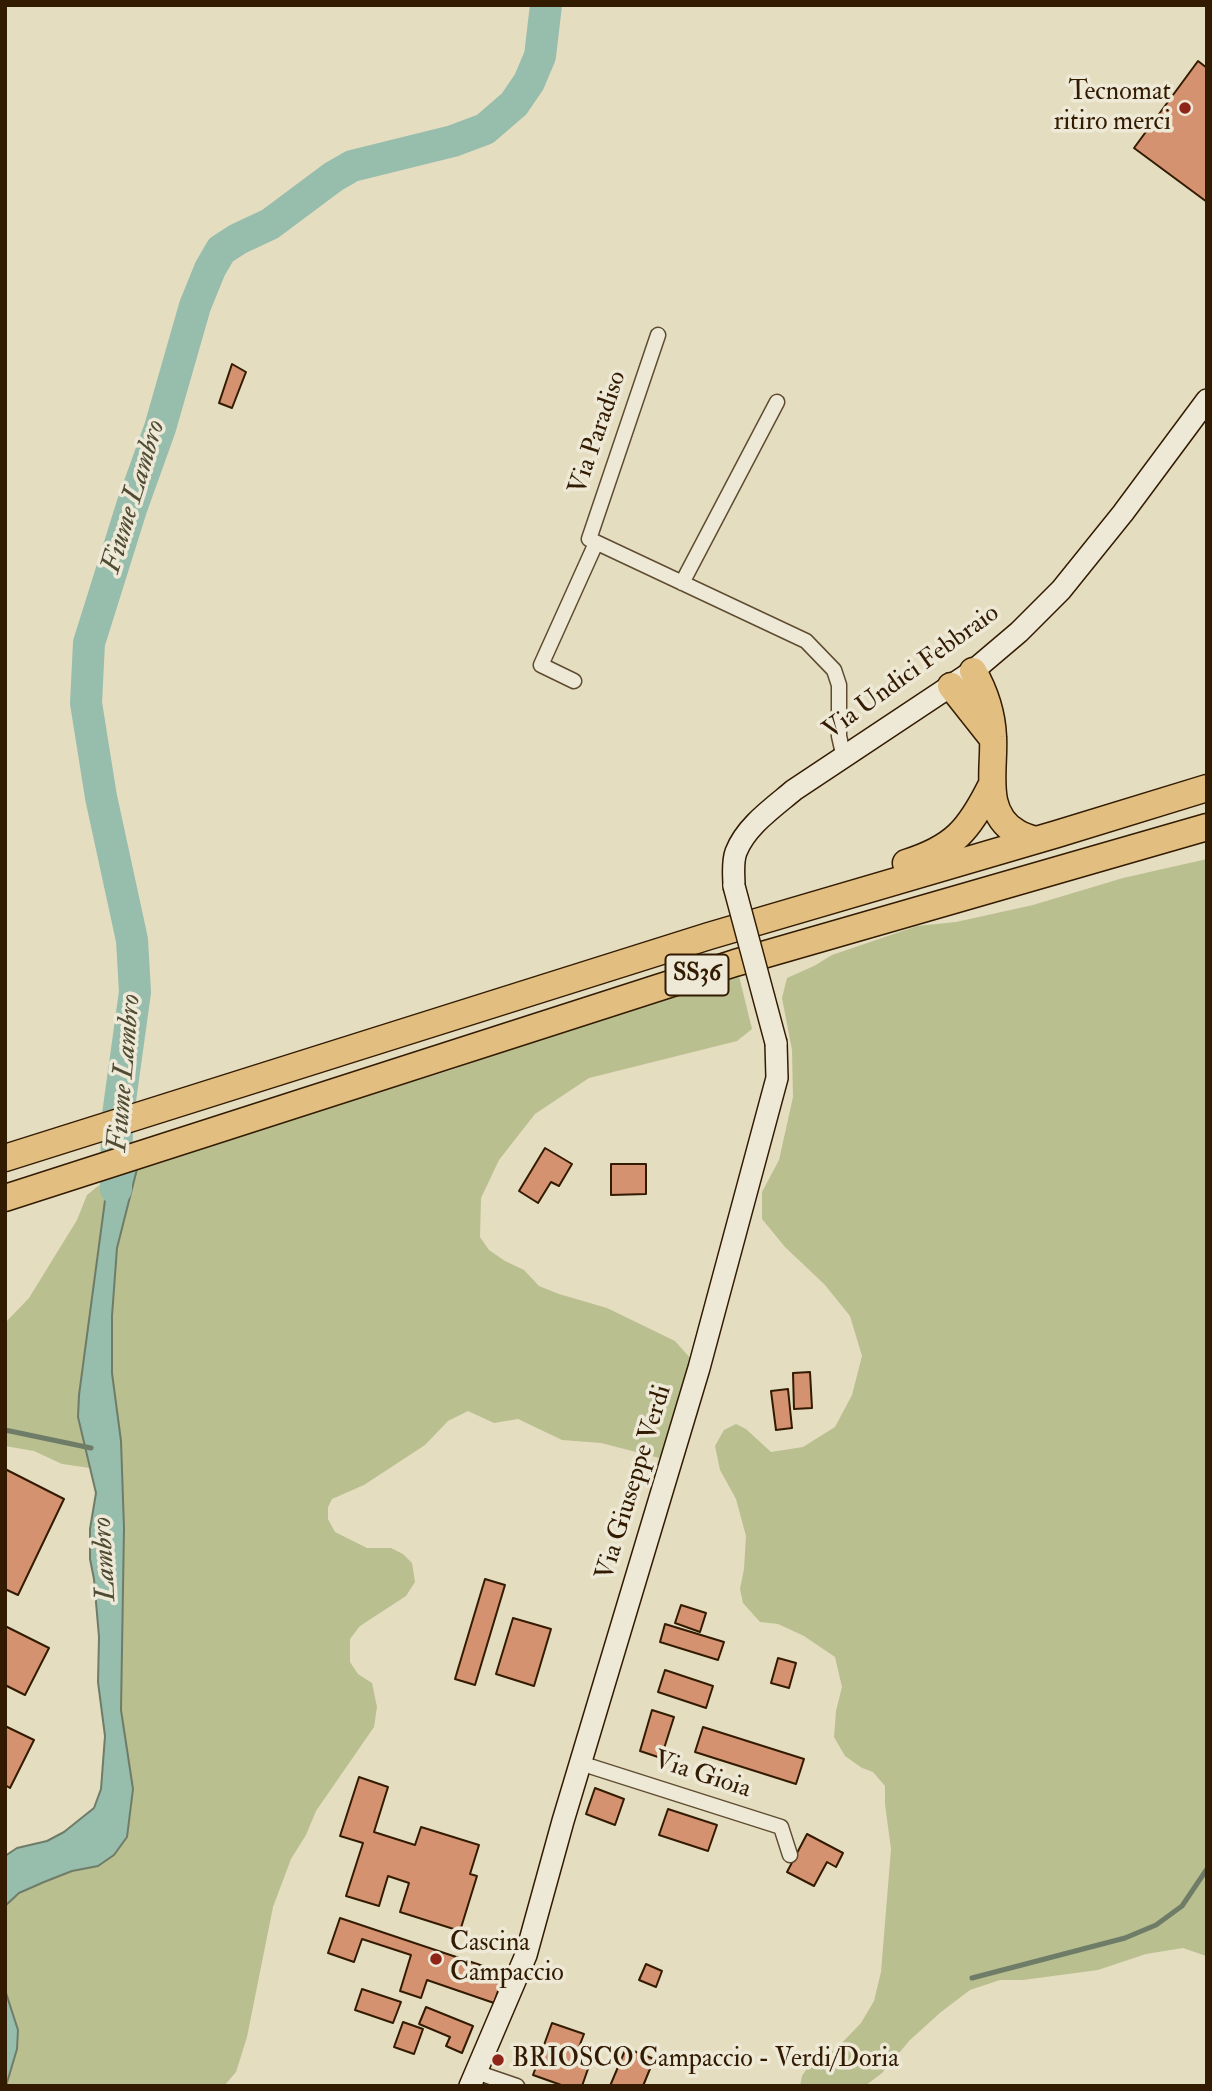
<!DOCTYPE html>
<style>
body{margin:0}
#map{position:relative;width:1212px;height:2091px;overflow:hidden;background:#e5ddc0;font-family:"IM FELL Double Pica",serif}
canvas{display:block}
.frame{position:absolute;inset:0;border:7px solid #321b00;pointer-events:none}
</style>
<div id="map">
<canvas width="1212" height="2091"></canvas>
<div class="frame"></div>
</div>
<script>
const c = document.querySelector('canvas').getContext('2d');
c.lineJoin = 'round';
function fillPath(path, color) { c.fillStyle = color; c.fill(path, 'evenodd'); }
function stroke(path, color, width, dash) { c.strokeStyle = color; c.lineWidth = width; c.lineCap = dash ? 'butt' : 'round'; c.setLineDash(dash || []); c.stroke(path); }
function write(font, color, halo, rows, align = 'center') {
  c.font = font + ' "IM FELL Double Pica",serif'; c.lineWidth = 7; c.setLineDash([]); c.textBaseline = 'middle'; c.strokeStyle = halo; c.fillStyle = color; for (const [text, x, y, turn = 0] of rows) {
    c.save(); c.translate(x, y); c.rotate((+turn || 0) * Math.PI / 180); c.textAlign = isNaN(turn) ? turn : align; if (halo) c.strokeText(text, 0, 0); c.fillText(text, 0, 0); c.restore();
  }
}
fillPath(new Path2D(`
 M1207 859V1959L1206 1956 1183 1948 1146 1954 1098 1970 1023 1980H1000L970 1990 941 2012 910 2040 882 2073 865 2086H800L802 2076 808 2067 836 2049 861 2023 874 2001 881 1972 891 1849 885 1804V1786L873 1772 862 1768 845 1756 834 1737 836 1711 842 1687 835 1657 804 1636 778 1624 760 1622 743 1603 740 1589 744 1569 746 1536 736 1499 720 1470 715 1446 724 1430 736 1424 746 1429 771 1452 803 1447 835 1427 852 1395 862 1356 850 1316 825 1285 785 1247 762 1219V1192L779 1160 793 1097 792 1050 782 998 787 978 814 966 832 955 917 926 956 922 1033 905 1123 878Z
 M739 976 752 1029 737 1041 589 1078 535 1114 499 1160 481 1198 480 1237 489 1250 505 1261 524 1270 539 1286 559 1294 607 1308 675 1341 699 1368 671 1461 601 1443 562 1440 518 1419 494 1423 468 1411 448 1421 425 1445 364 1485 332 1499 328 1507V1519L335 1532 367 1548H391L403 1554 412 1563 415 1582 406 1596 360 1626 350 1639V1662L358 1674 372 1683 377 1707 374 1727 316 1811 306 1835 291 1859 273 1907 247 2037 236 2072 224 2086H6L17 2049 5 1990V1906C30 1882 65 1873 98 1865L133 1789 121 1710 124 1528 121 1441 112 1373V1316L117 1248 137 1169 161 1160 454 1069 612 1013Z
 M108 1178 79 1395 78 1417 90 1468 62 1464 34 1451 5 1446V1323L29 1298 77 1220 87 1195Z`), '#b9bf8f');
const water = new Path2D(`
 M137 1169 117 1248 112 1316V1373L121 1441 124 1528 121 1710 133 1789 127 1837 114 1855 98 1866 72 1871 44 1882 19 1893 5 1906V1856L17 1848 47 1841 64 1832 94 1808 101 1789 105 1736 98 1682 99 1637 94 1579 90 1559V1529L96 1493 78 1417 79 1395 108 1178Z
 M5 1990 18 2030 17 2049 6 2086Z`);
fillPath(water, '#97bdad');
stroke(water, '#6f7c68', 2);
stroke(new Path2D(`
 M5 1430 91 1448
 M972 1978 1125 1938 1156 1925 1182 1906 1207 1869`), '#6f7c68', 5);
stroke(new Path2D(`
 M116 1189 117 1122 135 992 132 940 101 797 86 703 89 643 132 506 160 428 195 306 210 269 221 250 238 239 270 224 333 177 352 166 453 141 485 129 514 104 529 82 540 56 546 5`), '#97bdad', 32);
const building = new Path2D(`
 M1198 61 1207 68V202L1134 148Z
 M232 364 246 372 232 408 219 403Z
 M545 1148 572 1164 559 1186 551 1182 538 1203 519 1191Z
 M611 1164H646V1194L611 1195Z
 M810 1372 812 1408 794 1409 793 1373Z
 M788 1389 792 1428 776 1430 771 1391Z
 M5 1469 64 1499 18 1595 5 1589Z
 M485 1579 505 1585 475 1685 455 1679Z
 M681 1605 706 1613 700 1632 675 1623Z
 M513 1618 551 1629 534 1686 496 1674Z
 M665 1624 724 1642 718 1660 660 1642Z
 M5 1626 49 1648 25 1695 5 1685Z
 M778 1658 796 1663 789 1688 771 1683Z
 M665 1670 713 1686 706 1708 658 1692Z
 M652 1710 674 1717 661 1758 640 1751Z
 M5 1726 34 1740 10 1788 5 1785Z
 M703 1727 804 1759 796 1784 695 1752Z
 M359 1777 388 1787 374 1832 415 1845 421 1827 479 1845 470 1874 477 1876 460 1931 400 1912 409 1883 388 1876 379 1906 346 1896 363 1843 340 1836Z
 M595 1788 624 1799 615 1825 586 1814Z
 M668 1809 717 1825 708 1851 659 1835Z
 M807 1834 843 1853 836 1867 827 1862 814 1886 787 1872Z
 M340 1918 504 1973 494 2003 427 1980 421 1998 400 1991 411 1955 362 1939 354 1962 328 1953Z
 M646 1964 662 1971 656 1987 639 1980Z
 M362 1989 401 2002 393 2023 355 2010Z
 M426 2007 473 2026 462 2053 446 2046 450 2037 419 2024Z
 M403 2022 423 2029 414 2054 394 2047Z
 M552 2023 584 2034 574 2060 589 2066 582 2086H564L533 2075Z
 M626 2048 654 2059 643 2086H610Z`);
fillPath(building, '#d59270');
stroke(building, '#321b00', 2);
const street = new Path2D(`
 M658 335 589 539 806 641 834 670 839 685V736L844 758
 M682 583 777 402
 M574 681 541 665 596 543
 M580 1763 781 1827 790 1855
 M476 2072 517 2086`);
const secondary = new Path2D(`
 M734 886C734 875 732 863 736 852 746 826 774 807 794 790L973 671 1019 632 1061 590 1123 513 1207 400
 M470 2086 526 1955 563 1821 699 1368 777 1078 776 1043`);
const highway = new Path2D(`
 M973 671C985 692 992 712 993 737 995 769 982 812 1016 832 1022 836 1029 838 1036 840
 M951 686 993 739
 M906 863C954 848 969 830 991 786
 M5 1158 709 936 1057 834 1207 788
 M5 1198 735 963 1207 827`);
stroke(street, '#5f4c30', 17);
stroke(secondary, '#321b00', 24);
stroke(highway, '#321b00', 29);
stroke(street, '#eee9d6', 14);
stroke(secondary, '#eee9d6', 21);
stroke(highway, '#e2be80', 26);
const secondaryBridge = new Path2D(`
 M734 886 776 1043`);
stroke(secondaryBridge, '#321b00', 24, []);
stroke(secondaryBridge, '#eee9d6', 21);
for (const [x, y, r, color] of [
 [1185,108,7,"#8f2418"],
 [436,1959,7,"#8f2418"],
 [498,2060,7,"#8f2418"]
]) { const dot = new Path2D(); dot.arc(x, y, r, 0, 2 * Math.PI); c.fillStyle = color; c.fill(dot); stroke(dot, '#eee9d6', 2.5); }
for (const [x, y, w] of [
 [697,975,63]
]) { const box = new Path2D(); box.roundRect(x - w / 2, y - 20.5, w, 41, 5); c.fillStyle = '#eee9d6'; c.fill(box); stroke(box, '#321b00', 2); }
write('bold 24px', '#321b00', null, [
 ["SS36",697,975]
]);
write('26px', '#321b00', '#eee9d6', [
 ["Tecnomat",1171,93,"right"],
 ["ritiro merci",1171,123,"right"],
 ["Cascina",450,1944],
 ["Campaccio",450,1974],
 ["BRIOSCO Campaccio - Verdi/Doria",512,2060]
], 'left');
write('26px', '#321b00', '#eee9d6', [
 ["Via Paradiso",599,433,-71],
 ["Via Undici Febbraio",912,673,-36],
 ["Via Giuseppe Verdi",635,1483,-73],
 ["Via Gioia",702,1776,18]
]);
write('italic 28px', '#504c34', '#eee9d6', [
 ["Fiume Lambro",135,497,-73],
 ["Fiume Lambro",126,1073,-85],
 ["Lambro",106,1559,-93]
]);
</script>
